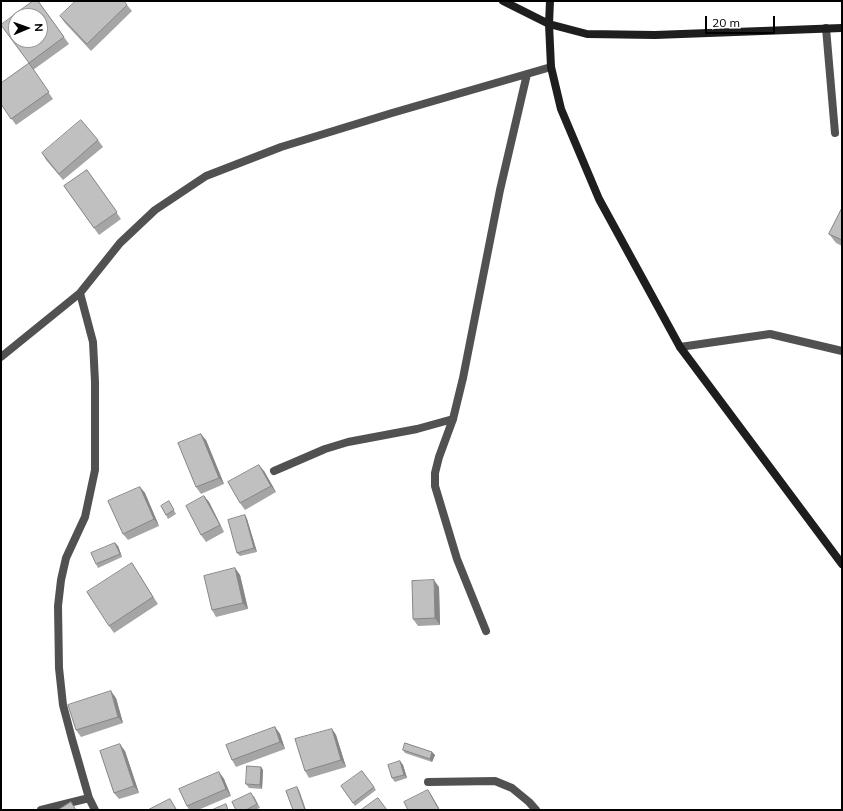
<!DOCTYPE html>
<style>
body{margin:0}
#map{position:relative;width:843px;height:811px;overflow:hidden;background:#fff;font-family:Mulish,sans-serif}
canvas{display:block}
.frame{position:absolute;inset:0;border:2px solid #000;pointer-events:none}
.north{position:absolute;left:8px;top:8px;width:40px;height:40px;box-sizing:border-box;background:#fff;border:1px solid #999;border-radius:50%;rotate:88deg;font-size:11px;font-weight:700;line-height:16px;text-align:center;color:#000}
.north::after{content:'';display:block;margin:auto;width:14px;height:18px;background:#000;clip-path:polygon(50% 0,100% 100%,50% 72%,0 100%)}
.scale{position:absolute;left:705px;top:16px;width:70px;height:18px;box-sizing:border-box;border:2px solid #000;border-top:0;padding-left:5px;font-size:12px;line-height:14px;white-space:nowrap;color:#000;-webkit-text-stroke:3px #fff;paint-order:stroke}
</style>
<div id="map">
<canvas width="843" height="811"></canvas>
<div class="frame"></div>
<div class="north">N</div>
<div class="scale">20 m</div>
</div>
<script>
const c = document.querySelector('canvas').getContext('2d');
c.lineJoin = 'round';
function stroke(path, color, width, dash) { c.strokeStyle = color; c.lineWidth = width; c.lineCap = dash ? 'butt' : 'round'; c.setLineDash(dash || []); c.stroke(path); }
function fillPath(path, color) { c.fillStyle = color; c.fill(path, 'evenodd'); }
stroke(new Path2D(`
 M826 28 835 133
 M80 293 93 342 95 382V470L85 517 66 558 61 580 58 606 59 668 63 705 72 739 89 798 95 810
 M680 347 770 334 842 351
 M1 357 80 293 120 243 155 210 206 176 281 147 392 113 551 67
 M274 471 325 449 348 442 417 429 453 419
 M486 631 457 559 435 486V473L439 457 453 419 463 378 500 190 527 74
 M428 782 495 781 512 788 529 802 536 810
 M41 810 89 798`), '#515151', 8);
stroke(new Path2D(`
 M503 1 549 24 587 34 655 35 842 28
 M550 1 549 24 551 67 561 109 599 199 680 347 842 564`), '#1e1e1e', 8);
fillPath(new Path2D(`
 M38 1 69 44 33 70 53 99 16 125 1 104 29 63Z
 M127 5 132 11 91 51 65 23 60 16Z
 M98 140 103 147 63 180 46 160 42 153Z
 M87 170 121 219 99 235 64 186Z
 M842 208V246L836 243 829 234Z
 M206 440 224 484 201 494 196 487Z
 M264 471 276 492 245 510 240 503Z
 M140 487 145 493 159 526 128 540 123 534Z
 M204 496 209 502 224 532 206 542 201 535Z
 M171 505 176 514 168 519 166 515Z
 M245 515 247 519 257 552 240 556 237 553Z
 M115 543 118 546 122 557 98 568 96 564Z
 M235 568 240 575 248 609 216 617 212 610Z
 M136 570 158 604 114 633 109 626Z
 M439 587 440 625 418 626 413 619Z
 M116 698 123 723 81 737 76 730Z
 M275 727 280 734 285 749 236 767 232 760Z
 M332 729 336 735 346 767 309 778 305 771Z
 M403 750 432 752 435 755 432 762 405 753Z
 M125 751 139 793 119 799 114 793Z
 M400 761 403 765 407 778 395 782 392 778Z
 M261 767 263 770 262 789 249 788 246 784Z
 M219 772 224 779 231 796 198 810H189L187 806Z
 M341 786 374 787 376 790 355 806Z
 M254 796 260 808 255 810H236Z`), '#a5a5a5');
fillPath(new Path2D(`
 M201 434 206 440 224 484 219 478Z
 M259 465 264 471 276 492 271 486Z
 M140 487 145 493 159 526 154 519Z
 M204 496 209 502 224 532 220 525Z
 M245 515 247 519 257 552 254 548Z
 M115 543 118 546 122 557 120 554Z
 M235 568 240 575 248 609 243 603Z
 M434 580 439 587 440 625 435 618Z
 M111 691 116 698 123 723 118 717Z
 M275 727 280 734 285 749 280 742Z
 M332 729 336 735 346 767 341 760Z
 M120 744 125 751 139 793 134 786Z
 M432 752 435 755 432 762 430 759Z
 M400 761 403 765 407 778 404 775Z
 M261 767 263 770 262 789 260 785Z
 M219 772 224 779 231 796 226 789Z
 M297 787 299 790 306 810H305Z
 M428 790 432 796 440 810H439Z`), '#868686');
const building = new Path2D(`
 M33 1H38L64 37 29 63 49 92 11 119 1 104V83L29 63 1 25ZM16 16H40V40H16Z
 M76 1H124L127 5 87 44 60 16Z
 M81 120 98 140 59 174 42 153Z
 M87 170 117 212 94 228 64 186Z
 M842 208V240L829 234Z
 M201 434 219 478 196 487 178 443Z
 M259 465 271 486 240 503 228 482Z
 M140 487 154 519 123 534 108 501Z
 M204 496 220 525 201 535 186 506Z
 M169 501 174 510 166 515 161 506Z
 M245 515 254 548 237 553 228 520Z
 M115 543 120 554 96 564 91 553Z
 M132 563 153 597 109 626 87 592Z
 M235 568 243 603 212 610 204 576Z
 M434 580 435 618 413 619 412 581Z
 M111 691 118 717 76 730 68 705Z
 M275 727 280 742 232 760 226 745Z
 M332 729 341 760 305 771 295 739Z
 M405 743 432 752 430 759 403 750Z
 M120 744 134 786 114 793 100 751Z
 M400 761 404 775 392 778 388 765Z
 M247 766 261 767 260 785 246 784Z
 M362 771 374 787 353 803 341 786Z
 M219 772 226 789 187 806 179 789Z
 M297 787 305 810H293L286 791Z
 M428 790 439 810H408L404 802Z
 M251 793 257 804 246 810H236L232 802Z
 M378 798 387 810H361Z
 M170 799 176 809 173 810H148Z
 M71 802 76 810H58Z
 M226 804 228 810H212Z`);
fillPath(building, '#c0c0c0');
stroke(building, '#868686', 1);
</script>
